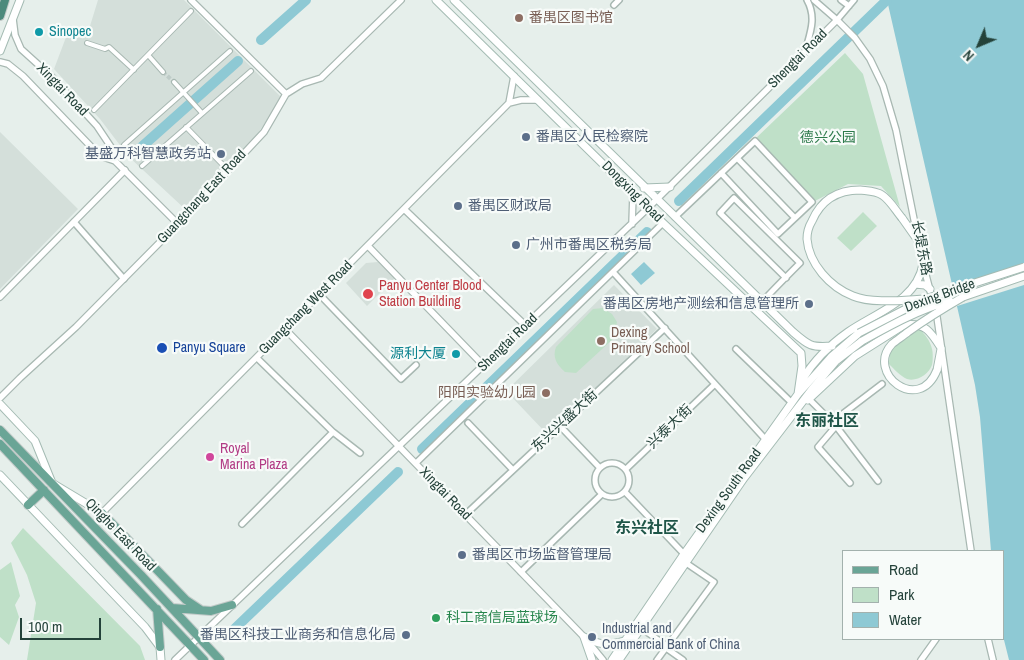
<!DOCTYPE html>
<meta charset="utf-8">
<style>
body{margin:0}
#map{position:relative;width:1024px;height:660px;overflow:hidden;background:#e6efeb;font-family:"Archivo Narrow",sans-serif}
canvas{display:block}
.legend{position:absolute;left:842px;top:550px;width:162px;height:90px;box-sizing:border-box;background:#f7fbf9;border:1px solid #a3b1ad;margin:0;padding:6px 9px;list-style:none;font-size:15px;color:#24423a}
.legend li{display:flex;align-items:center;gap:10px;height:25px}
.legend b{width:25px;border:1px solid #a3b1ad}
.north{position:absolute;left:954px;top:20px;width:50px;height:50px;-webkit-text-stroke:4px #f7fbf9;paint-order:stroke;rotate:225deg;font-size:14px;font-weight:700;line-height:20px;text-align:center;color:#24423a}
.north::after{content:'';display:block;margin:auto;width:18px;height:22px;background:#24423a;clip-path:polygon(50% 0,100% 100%,50% 72%,0 100%)}
.scale{position:absolute;left:20px;top:618px;width:81px;height:22px;box-sizing:border-box;border:2px solid #24423a;border-top:0;padding-left:6px;font-size:15px;line-height:18px;white-space:nowrap;color:#24423a;-webkit-text-stroke:4px #f7fbf9;paint-order:stroke}
</style>
<div id="map">
<canvas width="1024" height="660"></canvas>
<ul class="legend">
<li><b style="height:6px;background:#6aa596"></b>Road</li>
<li><b style="height:14px;background:#bfe0c8"></b>Park</li>
<li><b style="height:14px;background:#8ec9d4"></b>Water</li>
</ul>
<div class="north">N</div>
<div class="scale">100 m</div>
</div>
<script>
const c = document.querySelector('canvas').getContext('2d');
c.lineJoin = 'round';
function fillPath(path, color) { c.fillStyle = color; c.fill(path, 'evenodd'); }
function stroke(path, color, width, dash) { c.strokeStyle = color; c.lineWidth = width; c.lineCap = dash ? 'butt' : 'round'; c.setLineDash(dash || []); c.stroke(path); }
function write(font, color, halo, rows, align = 'center') {
  c.font = font + ' "Archivo Narrow","Noto Sans SC",sans-serif'; c.lineWidth = 4.5; c.setLineDash([]); c.textBaseline = 'middle'; c.strokeStyle = halo; c.fillStyle = color; for (const [text, x, y, turn = 0] of rows) {
    c.save(); c.translate(x, y); c.rotate((+turn || 0) * Math.PI / 180); c.textAlign = isNaN(turn) ? turn : align; if (halo) c.strokeText(text, 0, 0); c.fillText(text, 0, 0); c.restore();
  }
}
fillPath(new Path2D(`
 M98 0H184L282 98 258 133 240 155 185 209 129 157 100 119 54 69 68 32 90 26Z
 M0 132 78 209 0 289Z
 M378 262 395 278 367 306 346 283 366 263Z
 M614 285 657 329 547 434 506 391Z`), '#d4dfda');
fillPath(new Path2D(`
 M845 53 863 74 900 207 881 186 848 184 813 202 755 139Z
 M863 212 877 226 851 251 837 238Z
 M603 308 612 314 617 322 613 339 576 373 565 372C557 365 552 357 556 347L593 309Z
 M920 329C925 335 930 340 932 349 933 352 933 361 932 365 929 374 917 382 907 379 900 376 894 369 889 364L890 351 897 343Z
 M23 528 140 646 145 660H27L36 603 27 575 11 543Z
 M11 562 20 596 15 605 19 617 9 645 0 637V570Z`), '#bfe0c8');
fillPath(new Path2D(`
 M887 0H1024V660H1009L1003 636V551H991L980 417 975 385Z
 M644 262 655 273 641 285 631 274Z`), '#8ec9d4');
fillPath(new Path2D(`
 M1024 263V285L954 307 949 288Z`), '#e6efeb');
stroke(new Path2D(`
 M261 40 306 0
 M137 151 238 61
 M679 201 887 0
 M422 449 647 232
 M227 636 398 472`), '#8ec9d4', 10);
stroke(new Path2D(`
 M163 72 174 82`), '#bfccc8', 4, [4, 2]);
const pedestrian = new Path2D(`
 M87 43 105 49 109 47 134 70
 M148 55 163 72
 M174 82 202 113
 M94 110 191 11
 M186 127 224 166
 M124 145 230 51
 M142 166 251 71`);
const minor = new Path2D(`
 M814 0 837 20 854 0
 M841 0 849 6
 M614 5 619 0
 M805 52C810 33 817 18 807 0
 M737 158 795 218
 M675 217 755 141 812 202 778 234 721 173
 M74 222 124 279
 M613 272 766 440
 M320 295 401 379 416 365
 M762 302C774 289 787 276 800 263L734 198 720 213 786 278
 M736 349 792 403
 M809 399 836 426 878 481
 M832 422 882 384
 M468 423 513 470
 M560 426 600 468
 M836 426 818 447 850 483
 M333 432 360 453
 M595 480a17 17 0 1 1 34 0a17 17 0 1 1-34 0Z
 M416 463 663 223
 M626 469 715 384
 M625 492 684 554
 M465 515 665 328
 M242 524 333 432 257 358
 M521 572 602 494
 M641 628 667 646
 M666 648 683 660
 M657 660 714 582 686 563`);
const tertiary = new Path2D(`
 M191 0 286 94
 M13 19 15 35 21 49 52 77 97 126 115 153V161
 M0 62 8 64 23 76 100 156 115 161 178 224
 M509 103 514 76
 M404 209 526 326
 M632 224 633 194
 M368 246 484 366
 M0 297 125 170
 M286 330 584 637 603 660
 M0 398 20 378 76 327 178 224 264 132 286 94 302 84 321 78 401 0
 M102 513 509 103 521 100H538
 M988 639 993 660
 M175 660 648 208 837 20 855 38 870 59 883 86 896 130 923 264 937 317 971 551
 M921 660 936 639`);
const secondary = new Path2D(`
 M436 0 663 223 801 353 802 366 798 394
 M454 0 793 332C808 345 811 348 832 346
 M0 51 20 0
 M644 188 670 187
 M902 218 921 245
 M915 284 925 285 930 289
 M963 297 1024 276
 M937 370 941 349
 M802 380C813 362 831 344 848 332 875 313 917 301 923 264
 M808 400 855 356 904 325C925 322 931 332 941 348
 M0 404 35 441 52 483 102 513
 M0 475 145 627 160 647 161 660
 M584 637C599 645 608 646 624 641
 M584 637 592 660
 M612 660 684 554 798 394 831 357 859 333
 M619 660 744 478 813 388 836 361 862 341`);
const primary = new Path2D(`
 M0 430 141 575 220 660
 M0 444 204 660
 M28 505 44 490
 M102 513 186 600 201 610
 M172 608 211 611 232 605
 M157 609 160 647`);
const trunk = new Path2D(`
 M0 16 5 0`);
stroke(pedestrian, '#a8b8b2', 6);
stroke(minor, '#a8b8b2', 8);
stroke(tertiary, '#a8b8b2', 8);
stroke(secondary, '#a4bbb3', 9);
stroke(primary, '#c2cac8', 10);
stroke(trunk, '#c2cac8', 10);
stroke(pedestrian, '#fff', 4);
stroke(minor, '#fff', 5);
stroke(tertiary, '#fff', 5.5);
stroke(secondary, '#fff', 7);
stroke(primary, '#6aa596', 8);
stroke(trunk, '#4c8a7c', 8);
const secondaryBridge = new Path2D(`
 M902 218C896 211 890 200 882 195 876 191 867 191 860 190 838 190 821 200 812 221 809 226 807 233 807 239 809 264 830 287 853 296 872 304 904 300 925 299
 M859 333 925 299 1024 267
 M862 341C891 325 918 310 950 301
 M937 370C919 415 865 373 892 344 897 340 903 336 908 332 926 319 944 308 963 297`);
stroke(secondaryBridge, '#a4bbb3', 9, []);
stroke(secondaryBridge, '#fff', 7);
for (const [x, y, r, color] of [
 [519,18,5,"#8d6e63"],
 [39,32,5,"#0f9aa8"],
 [526,137,5,"#5c6f8a"],
 [221,154,5,"#5c6f8a"],
 [458,206,5,"#5c6f8a"],
 [516,245,5,"#5c6f8a"],
 [368,294,6,"#e0444e"],
 [809,304,5,"#5c6f8a"],
 [601,341,5,"#8d6e63"],
 [162,348,6,"#1a4fb4"],
 [456,354,5,"#0f9aa8"],
 [546,393,5,"#8d6e63"],
 [210,457,5,"#d1479c"],
 [462,555,5,"#5c6f8a"],
 [436,618,5,"#2e9e5b"],
 [406,635,5,"#5c6f8a"],
 [592,637,5,"#5c6f8a"]
]) { const dot = new Path2D(); dot.arc(x, y, r, 0, 2 * Math.PI); c.fillStyle = color; c.fill(dot); stroke(dot, '#f7fbf9', 2); }
write('14px', '#785e54', '#f7fbf9', [
 ["番禺区图书馆",529,18],
 ["Dexing",611,333],
 ["Primary School",611,349],
 ["阳阳实验幼儿园",536,393,"right"]
], 'left');
write('14px', '#0d838f', '#f7fbf9', [
 ["Sinopec",49,32],
 ["源利大厦",446,354,"right"]
], 'left');
write('14px', '#24423a', '#f7fbf9', [
 ["Shengtai Road",798,59,-45],
 ["Xingtai Road",62,90,46],
 ["Dongxing Road",632,192,45],
 ["Guangchang East Road",202,197,-47],
 ["长堤东路",921,248,79],
 ["Dexing Bridge",940,296,-20],
 ["Guangchang West Road",306,308,-45],
 ["Shengtai Road",508,343,-44],
 ["东兴兴盛大街",565,421,-43],
 ["兴泰大街",670,427,-44],
 ["Dexing South Road",729,491,-54],
 ["Xingtai Road",445,494,46],
 ["Qinghe East Road",120,535,46]
]);
write('14px', '#4e5e75', '#f7fbf9', [
 ["番禺区人民检察院",536,137],
 ["基盛万科智慧政务站",211,154,"right"],
 ["番禺区财政局",468,206],
 ["广州市番禺区税务局",526,245],
 ["番禺区房地产测绘和信息管理所",799,304,"right"],
 ["番禺区市场监督管理局",472,555],
 ["Industrial and",602,629],
 ["Commercial Bank of China",602,645],
 ["番禺区科技工业商务和信息化局",396,635,"right"]
], 'left');
write('14px', '#2d7a4b', '#f7fbf9', [
 ["德兴公园",828,138]
]);
write('14px', '#be3a42', '#f7fbf9', [
 ["Panyu Center Blood",379,286],
 ["Station Building",379,302]
], 'left');
write('14px', '#164399', '#f7fbf9', [
 ["Panyu Square",173,348]
], 'left');
write('14px', '#b23c85', '#f7fbf9', [
 ["Royal",220,449],
 ["Marina Plaza",220,465]
], 'left');
write('14px', '#27864d', '#f7fbf9', [
 ["科工商信局蓝球场",446,618]
], 'left');
write('bold 16px', '#1f5548', '#f7fbf9', [
 ["东丽社区",827,422],
 ["东兴社区",647,529]
]);
</script>
